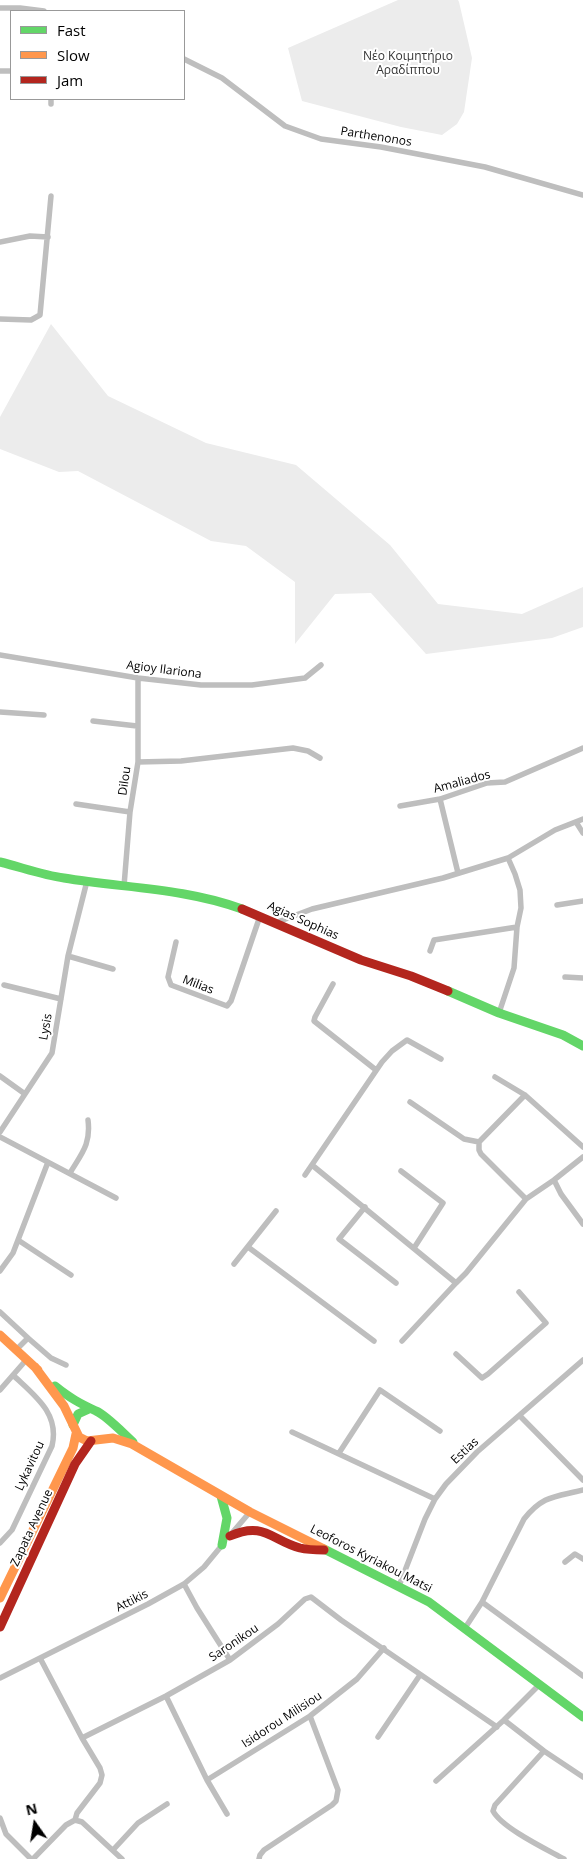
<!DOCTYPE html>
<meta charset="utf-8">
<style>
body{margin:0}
#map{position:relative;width:583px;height:1859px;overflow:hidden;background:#fff;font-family:"Open Sans",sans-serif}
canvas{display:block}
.legend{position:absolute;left:10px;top:10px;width:175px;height:90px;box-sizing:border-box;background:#fff;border:1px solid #999;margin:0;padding:6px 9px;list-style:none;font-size:15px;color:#000}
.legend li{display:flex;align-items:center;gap:10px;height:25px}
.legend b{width:25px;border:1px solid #999}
.north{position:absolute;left:10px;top:1799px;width:50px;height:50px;-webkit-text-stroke:4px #fff;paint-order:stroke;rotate:347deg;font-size:14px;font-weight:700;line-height:20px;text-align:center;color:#000}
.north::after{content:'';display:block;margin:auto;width:18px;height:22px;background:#000;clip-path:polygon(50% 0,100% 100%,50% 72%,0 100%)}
</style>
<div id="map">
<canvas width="583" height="1859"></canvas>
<ul class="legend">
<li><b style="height:6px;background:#63d668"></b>Fast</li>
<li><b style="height:6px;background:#ff974d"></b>Slow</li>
<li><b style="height:6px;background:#b3261e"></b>Jam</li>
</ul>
<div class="north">N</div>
</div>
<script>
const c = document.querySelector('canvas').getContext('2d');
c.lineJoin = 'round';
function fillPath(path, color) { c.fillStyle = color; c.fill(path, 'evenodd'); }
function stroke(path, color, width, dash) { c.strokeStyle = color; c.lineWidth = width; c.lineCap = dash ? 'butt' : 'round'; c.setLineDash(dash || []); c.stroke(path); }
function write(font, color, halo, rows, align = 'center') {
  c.font = font + ' "Open Sans",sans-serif'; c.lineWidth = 4; c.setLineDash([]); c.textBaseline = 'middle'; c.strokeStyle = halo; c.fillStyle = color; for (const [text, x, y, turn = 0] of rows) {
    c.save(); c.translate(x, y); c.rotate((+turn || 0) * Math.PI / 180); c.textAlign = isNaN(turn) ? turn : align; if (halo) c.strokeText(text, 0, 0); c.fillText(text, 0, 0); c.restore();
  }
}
fillPath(new Path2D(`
 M398 0H458L459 2 472 58 464 112 457 124 442 135 401 127 302 101 288 48Z
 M51 324 108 396 206 443 296 465 390 545 438 604 522 614 583 587V627L552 638 426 654 371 593 335 594 295 644V582L246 546 211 541 78 471 59 472 0 449V417Z`), '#ececec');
stroke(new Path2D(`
 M0 8H20L44 11
 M184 59 222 78 285 126 321 139 381 147 485 167 583 195
 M0 71H11
 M51 104V99
 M0 242 30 236 48 237
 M0 319 31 320 40 315 51 196
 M0 655 138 678 201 685H252L305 678 321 665
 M0 712 44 715
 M93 721 137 726
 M138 762 181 761 293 748 308 751 320 758
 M440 799 458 873
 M76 804 130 812
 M400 806 440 799 487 783 505 782 583 748
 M576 822 583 833
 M124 886 130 812 138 762V678
 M557 905 583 901
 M275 923 312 909 443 878 508 858 555 830 583 819
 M176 942 168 977 171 985 227 1006 231 1001 260 916
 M430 951 434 940 517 927
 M68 956 113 969
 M565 977 583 978
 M333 984 315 1017 314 1021 376 1070
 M4 985 61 999
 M499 1013 514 968 517 927 521 908 520 890 515 874 508 858
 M0 1076 25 1094
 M495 1077 525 1095 583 1147
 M410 1102 464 1139 479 1142
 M0 1132 52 1053 68 956 87 881
 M0 1137 116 1198
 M479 1142V1150L481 1154 526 1199
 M479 1142 525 1095
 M312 1165 456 1283 466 1273 526 1199 554 1180 583 1157
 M401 1171 443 1203 414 1248
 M70 1173C82 1153 91 1144 88 1120
 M305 1175 382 1062 392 1051 407 1040 441 1059
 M554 1180 561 1194 583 1224
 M365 1207 339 1239 396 1283
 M18 1240 71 1275
 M248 1247 374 1341
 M234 1264 276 1211
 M0 1271 13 1253 48 1162
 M0 1312 28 1338 17 1349
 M28 1338 51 1358 66 1365
 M402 1341 456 1283
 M456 1354 482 1378 488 1374 546 1323 519 1292
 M0 1390 27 1359
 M520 1416 583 1480
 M292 1432 435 1499
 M339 1453 380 1390 440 1431
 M232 1533 250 1512
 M0 1543 12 1530 52 1446C60 1413 34 1395 13 1375
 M565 1562 575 1554 583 1559
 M184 1584 197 1608 230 1660
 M399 1586 425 1519 435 1499 446 1484 477 1452 583 1360
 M482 1602 583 1676
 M465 1628 482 1602 524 1519C543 1495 555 1497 583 1490
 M40 1658 82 1738 100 1768 102 1775 100 1783 77 1813 75 1820
 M0 1678 148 1604 184 1584 204 1567 223 1544
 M166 1696 207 1780 227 1814
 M504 1720 544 1751 583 1777
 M378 1737 420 1675
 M82 1738 166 1696 230 1660 278 1624 305 1599 311 1597 341 1620 497 1727
 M544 1751 495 1805 493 1811C502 1828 546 1849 564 1859
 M207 1780 310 1716 357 1679 384 1648
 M436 1781 504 1720 539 1685
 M0 1818 6 1834 31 1859
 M113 1850 138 1823 167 1804
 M33 1859 66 1825 75 1820 82 1822 122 1859
 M259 1859 260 1855 264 1850 332 1805 336 1801 338 1790 310 1716`), '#bebebe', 5.5);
stroke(new Path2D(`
 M0 862C21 867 42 875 64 878 123 888 185 888 242 909
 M448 991 499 1013 563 1035 583 1046
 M55 1386C70 1398 79 1403 96 1411 106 1415 124 1434 133 1442
 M73 1425 78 1414 89 1409
 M221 1496 227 1518 222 1545
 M324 1549 429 1602 583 1717`), '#63d668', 9);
stroke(new Path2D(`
 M0 1335 38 1370
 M35 1367 64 1406 79 1437 87 1441 113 1438 132 1444 250 1512 324 1549
 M0 1598 73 1448 76 1434`), '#ff974d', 9);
stroke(new Path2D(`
 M242 909 361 960 411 976 448 991
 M230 1536C264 1521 271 1540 300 1548 308 1550 316 1550 324 1550
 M0 1627 75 1464 91 1441`), '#b3261e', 9);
write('12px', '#333', '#fff', [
 ["Νέο Κοιμητήριο",408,57],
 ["Αραδίππου",408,71]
]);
write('12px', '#000', '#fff', [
 ["Parthenonos",376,137,9],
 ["Agioy Ilariona",164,670,7],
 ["Dilou",125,781,-82],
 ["Amaliados",462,782,-15],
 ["Agias Sophias",303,921,24],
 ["Milias",198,985,21],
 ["Lysis",46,1027,-80],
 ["Estias",465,1451,-43],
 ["Lykavitou",30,1466,-65],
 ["Zapata Avenue",32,1528,-65],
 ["Leoforos Kyriakou Matsi",371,1559,27],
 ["Attikis",132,1601,-27],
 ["Saronikou",234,1643,-34],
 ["Isidorou Milisiou",282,1720,-33]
]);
</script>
